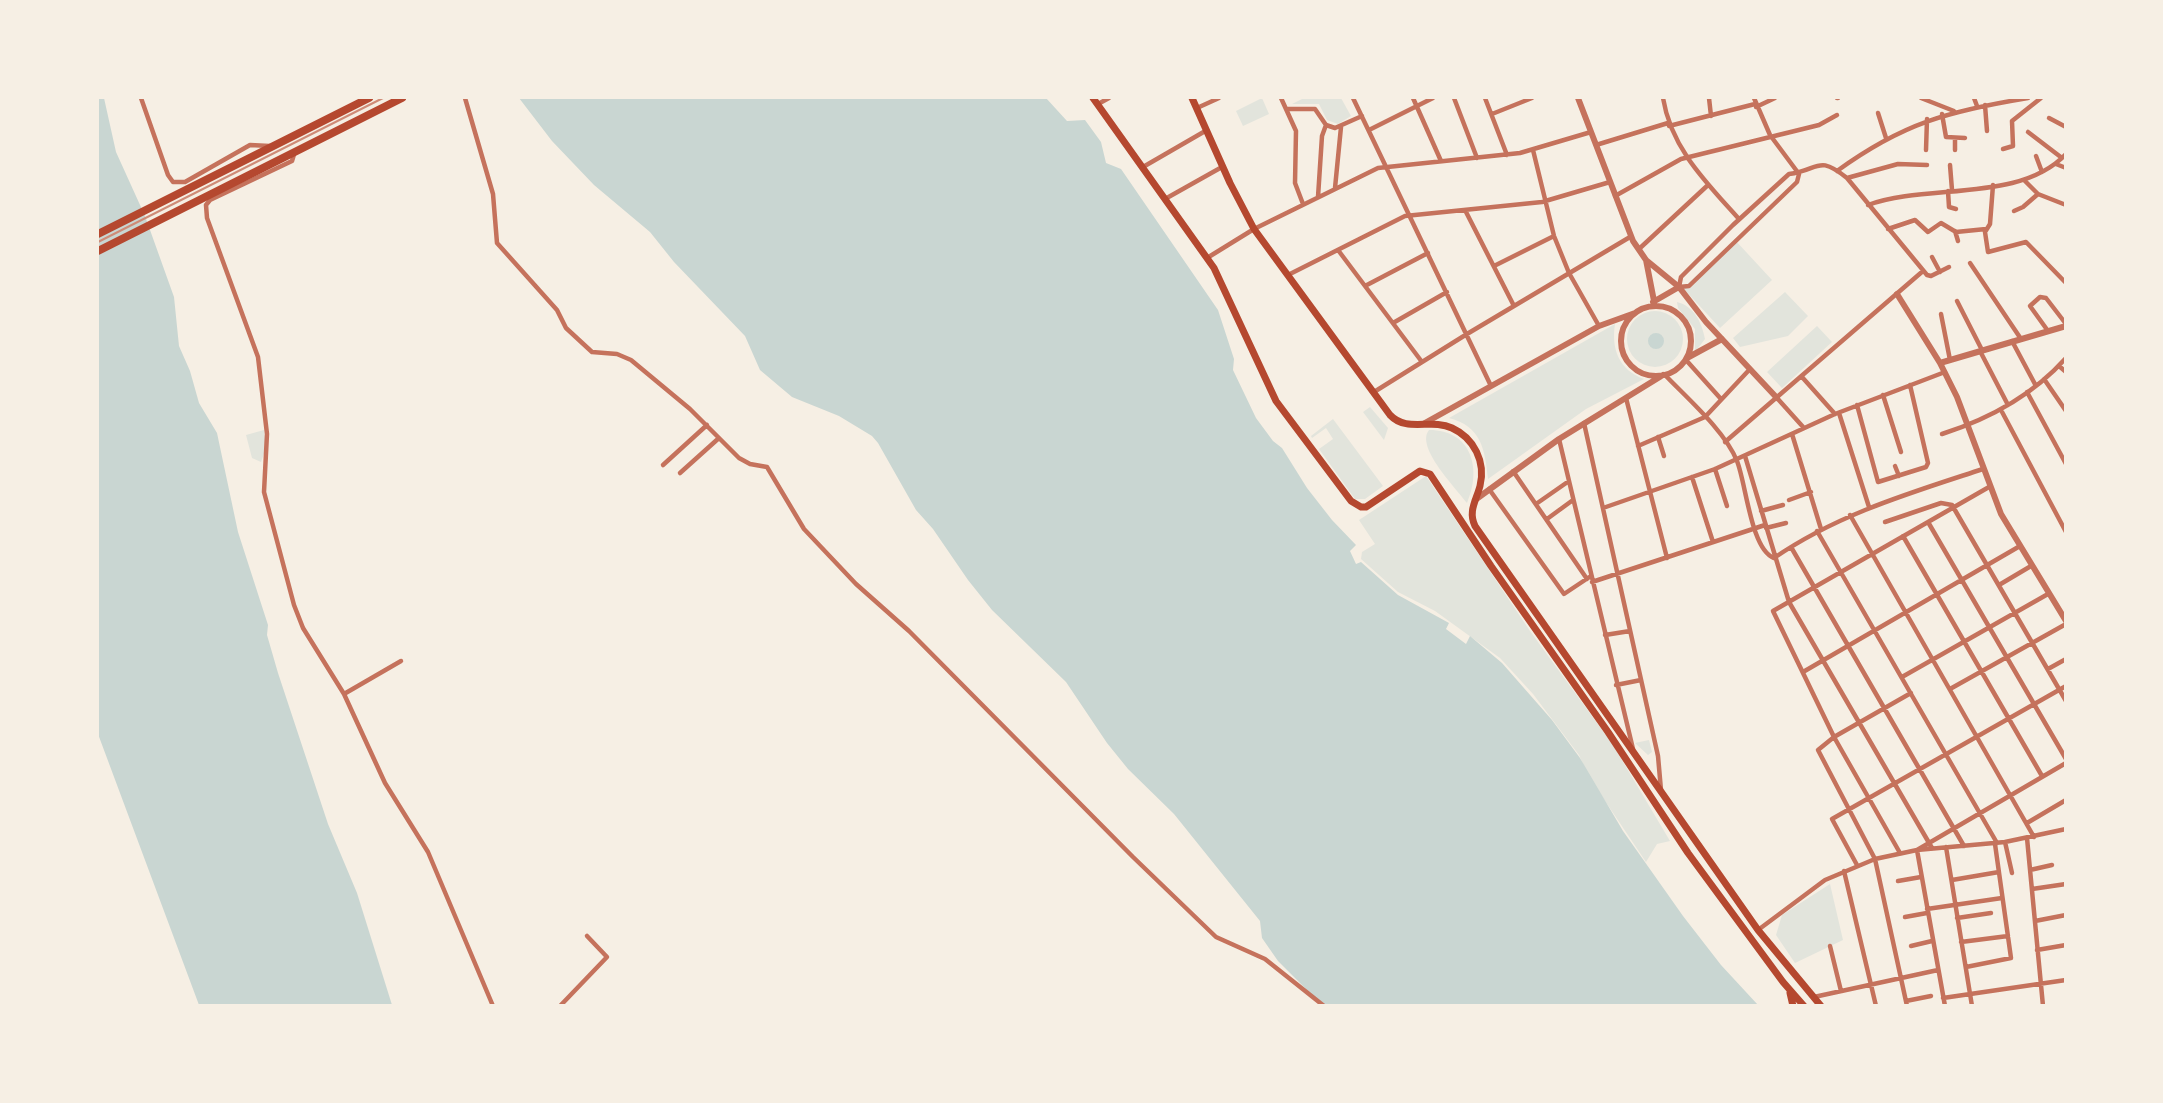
<!DOCTYPE html>
<style>
body{margin:0}
#map{position:relative;width:2163px;height:1103px;overflow:hidden;background:#f6efe4;font-family:Inter,sans-serif}
canvas{display:block}
.frame{position:absolute;inset:0;border:99px solid #f6efe4;pointer-events:none}
</style>
<div id="map">
<canvas width="2163" height="1103"></canvas>
<div class="frame"></div>
</div>
<script>
const c = document.querySelector('canvas').getContext('2d');
c.lineJoin = 'round';
function fillPath(path, color) { c.fillStyle = color; c.fill(path, 'evenodd'); }
function stroke(path, color, width, dash) { c.strokeStyle = color; c.lineWidth = width; c.lineCap = dash ? 'butt' : 'round'; c.setLineDash(dash || []); c.stroke(path); }
fillPath(new Path2D(`
 M1262 98 1269 114 1243 126 1236 111Z
 M1304 98H1341L1351 116 1338 124 1327 120 1319 104H1292Z
 M1735 240 1772 280 1720 328 1683 288Z
 M1785 292 1808 316 1788 336 1740 347 1733 338Z
 M1677 302C1694 306 1702 323 1705 339L1695 352V329L1678 308Z
 M1627 339a28 28 0 1 1 56 0a28 28 0 1 1-56 0Z
 M1615 324C1611 349 1619 370 1644 379L1586 409 1488 479C1485 449 1481 426 1449 418Z
 M1817 326 1832 342 1782 388 1767 372Z
 M1370 407 1388 428 1384 440 1363 412Z
 M1333 419 1383 486 1365 499H1355L1319 449 1333 439 1326 428 1312 438 1311 436Z
 M264 430 266 448 261 462 252 458 246 435Z
 M1429 430C1472 430 1482 469 1467 503 1456 488 1415 447 1429 430Z
 M1426 476 1530 631 1613 745 1670 841 1657 844 1646 862 1589 777 1579 755 1533 694 1500 658 1435 611 1398 592 1361 559 1362 552 1375 544 1359 520Z
 M1649 740 1652 752 1648 755 1635 743Z
 M1830 884 1843 940 1795 963 1776 935 1782 915Z`), '#e2e4dc');
fillPath(new Path2D(`
 M98 98H104L116 152 145 216 174 297 179 346 190 371 199 403 217 433 238 532 268 625 267 635 278 673 328 824 357 893 392 1005H199L98 734Z
 M519 98H1046L1067 121 1085 120 1101 142 1106 163 1121 169 1218 310 1234 359 1233 370 1256 418 1273 441 1282 448 1307 488 1332 520 1356 545 1350 551 1356 564 1361 562 1398 595 1449 623 1446 629 1466 644 1470 636 1502 663 1552 720 1580 758 1623 831 1683 916 1721 965 1758 1005 1323 1006 1278 961 1262 938 1260 921 1174 814 1128 769 1107 743 1066 682 992 610 968 580 933 529 916 510 878 443 872 436 839 416 792 397 760 370 745 336 674 262 650 232 594 185 552 141Z
 M1648 341a8 8 0 1 1 16 0a8 8 0 1 1-16 0Z`), '#c9d6d2');
stroke(new Path2D(`
 M141 98 168 175 173 182H185L250 145 270 146
 M465 98 493 194 497 243 557 310 566 328 592 352 617 354 631 360 690 409 739 458 750 464 767 467 804 529 856 584 909 631 1133 857 1216 937 1265 959 1324 1006
 M1281 98 1296 131 1295 183 1303 204
 M1353 98 1491 386
 M1413 98 1441 161
 M1454 98 1477 158
 M1485 98 1507 155
 M1663 98C1671 148 1706 182 1739 219
 M1709 98 1711 116
 M1754 98 1770 135 1799 174
 M1837 98H1838
 M1921 98 1954 111
 M1974 98 1977 106
 M1098 104 1109 98
 M1985 105 1987 131
 M1756 107 1775 98
 M1197 108 1219 98
 M1287 109H1315L1326 125 1335 128 1362 116
 M1878 113 1886 138
 M1492 114 1532 98
 M1942 114 1946 137 1965 138
 M2049 118 2066 127
 M1669 126 1755 104
 M1369 130 1433 98
 M2028 132 2062 158
 M1955 139V150
 M1596 145 1668 123
 M2003 149 2013 146 2012 121 2041 98
 M1533 150 1554 236 1569 273 1599 326
 M1926 150 1927 119
 M295 151 292 161 210 200 206 205 207 218 258 357 267 434 264 492 294 605 303 628 344 694 385 783 428 852 493 1006
 M2036 156 2042 172
 M2056 164 2066 168
 M1950 165 1952 190
 M1143 167 1207 130
 M1837 171C1903 123 1949 111 2028 98
 M1799 174 1797 182 1689 286 1679 287 1681 277 1733 225 1789 174C1820 170 1817 154 1847 178L1927 275 1931 276 1949 267
 M1847 178 1898 164 1927 165
 M2024 180 2038 194 2066 205
 M1993 185 1990 224 1985 232 1988 252 2026 242 2066 283
 M1335 188 1341 127
 M1948 191 1949 207 1956 209
 M1615 196 1681 159 1819 125 1837 115
 M1318 197 1322 136 1326 125
 M1165 199 1222 167
 M1868 205C1927 183 2020 203 2066 154
 M1465 210 1514 306
 M2014 211 2023 207 2038 194
 M1888 229 1915 220 1928 232 1941 223 1956 232 1986 229
 M1955 231 1958 241
 M1639 249 1708 185
 M1338 250 1422 362
 M1932 257 1940 272
 M1207 258 1254 229 1378 168 1520 153 1591 132
 M1970 263 2021 339
 M1494 266 1554 236
 M1288 275 1405 216 1542 202 1610 182
 M1365 286 1428 253
 M1957 301 1982 350
 M1941 314 1950 360
 M1393 323 1447 292
 M2048 331 2030 306 2040 297 2046 298 2066 324
 M2012 341 2036 386
 M1980 351 2008 405
 M1686 360 1721 399
 M2059 366 2066 372
 M1665 375C1687 398 1725 431 1737 461 1746 483 1751 550 1774 558 1838 514 1910 493 1983 469
 M1802 377 1835 414
 M2044 379 2066 411
 M1374 392 1467 334 1630 237
 M2027 392 2066 464
 M1883 395 1901 452
 M1626 398 1667 558
 M1777 398 1804 428
 M1857 405 1878 482 1926 467 1928 463 1910 385
 M2001 410 2066 532
 M1839 413 1869 507
 M1584 423 1658 756 1661 790
 M1792 434 1821 529
 M1942 434C1989 419 2033 395 2066 358
 M1658 437 1664 456
 M1559 439 1633 749
 M1725 442 1923 271
 M1638 446 1705 417 1750 369
 M1745 456 1789 602 1932 848
 M663 465 707 425
 M1895 466 1899 476
 M1715 469 1727 506
 M1513 471 1587 579
 M680 473 719 438
 M1692 477 1713 542
 M1489 489 1564 594 1591 576
 M1789 500 1811 492
 M1536 504 1569 481
 M1603 508 1715 469 1835 414 1945 372
 M1761 511 1783 505
 M1850 515 2034 837
 M1547 519 1573 500
 M1885 522 1941 503 1952 505 2066 701
 M1928 522 2066 759
 M1766 528 1786 523
 M1817 531 1997 843
 M1903 536 2042 776
 M1791 547 1964 846
 M1592 582 1765 525
 M1999 585 2031 566
 M1605 635 1630 631
 M2048 669 2066 659
 M1803 672 2020 546
 M1902 677 2048 594
 M1616 685 1641 680
 M1950 689 2066 624
 M344 694 401 661
 M2027 823 2066 800
 M2027 838 2043 1006
 M2005 842 2012 873
 M1946 847 1972 1006
 M1900 853 1834 737 1773 611 1989 487
 M1857 865 1832 819 2066 686
 M2030 870 2052 865
 M1844 871 1876 1006
 M1952 880 1999 872
 M1898 881 1921 877
 M2032 889 2066 884
 M1927 909 2002 898
 M1905 917 1927 913
 M1957 918 1991 913
 M2035 921 2066 915
 M1758 930 1825 880 1875 859 1917 850 2005 842 2066 829
 M1961 942 2008 936
 M1830 946 1841 991
 M1911 946 1932 941
 M2037 950 2066 945
 M1966 967 2011 958 1995 844
 M1814 997 1938 970
 M1943 998 2066 980
 M1906 1001 1931 996
 M560 1006 607 957 587 936
 M1907 1006 1875 859 1818 750 1834 737 1911 693
 M1945 1006 1917 850 2066 763`), '#c5725c', 4.5);
stroke(new Path2D(`
 M1578 98 1633 241 1646 260 1679 287 1706 322 1777 398
 M1646 260 1654 301
 M1897 294 1940 363 1957 397 2001 514 2066 621
 M1653 302 1679 287
 M1621 341a35 35 0 1 1 70 0a35 35 0 1 1-70 0Z
 M1687 358 1722 339
 M1940 363 2066 326
 M1423 424 1599 326 1635 313
 M1475 500 1559 439 1663 375`), '#c5725c', 6);
stroke(new Path2D(`
 M1093 98 1214 268 1276 401 1351 501 1361 507H1366L1420 471 1430 474 1491 566 1608 732 1688 853 1783 982 1804 1006
 M1192 98 1230 183 1254 229 1390 415C1407 433 1431 418 1452 428 1474 438 1486 462 1480 486 1476 501 1468 511 1475 526L1758 930 1821 1006
 M1790 993 1793 1006`), '#b5482f', 7);
stroke(new Path2D(`
 M98 234 369 98
 M98 251 402 98`), '#b5482f', 8);
stroke(new Path2D(`
 M98 242 383 98`), '#cf8b77', 2);
</script>
